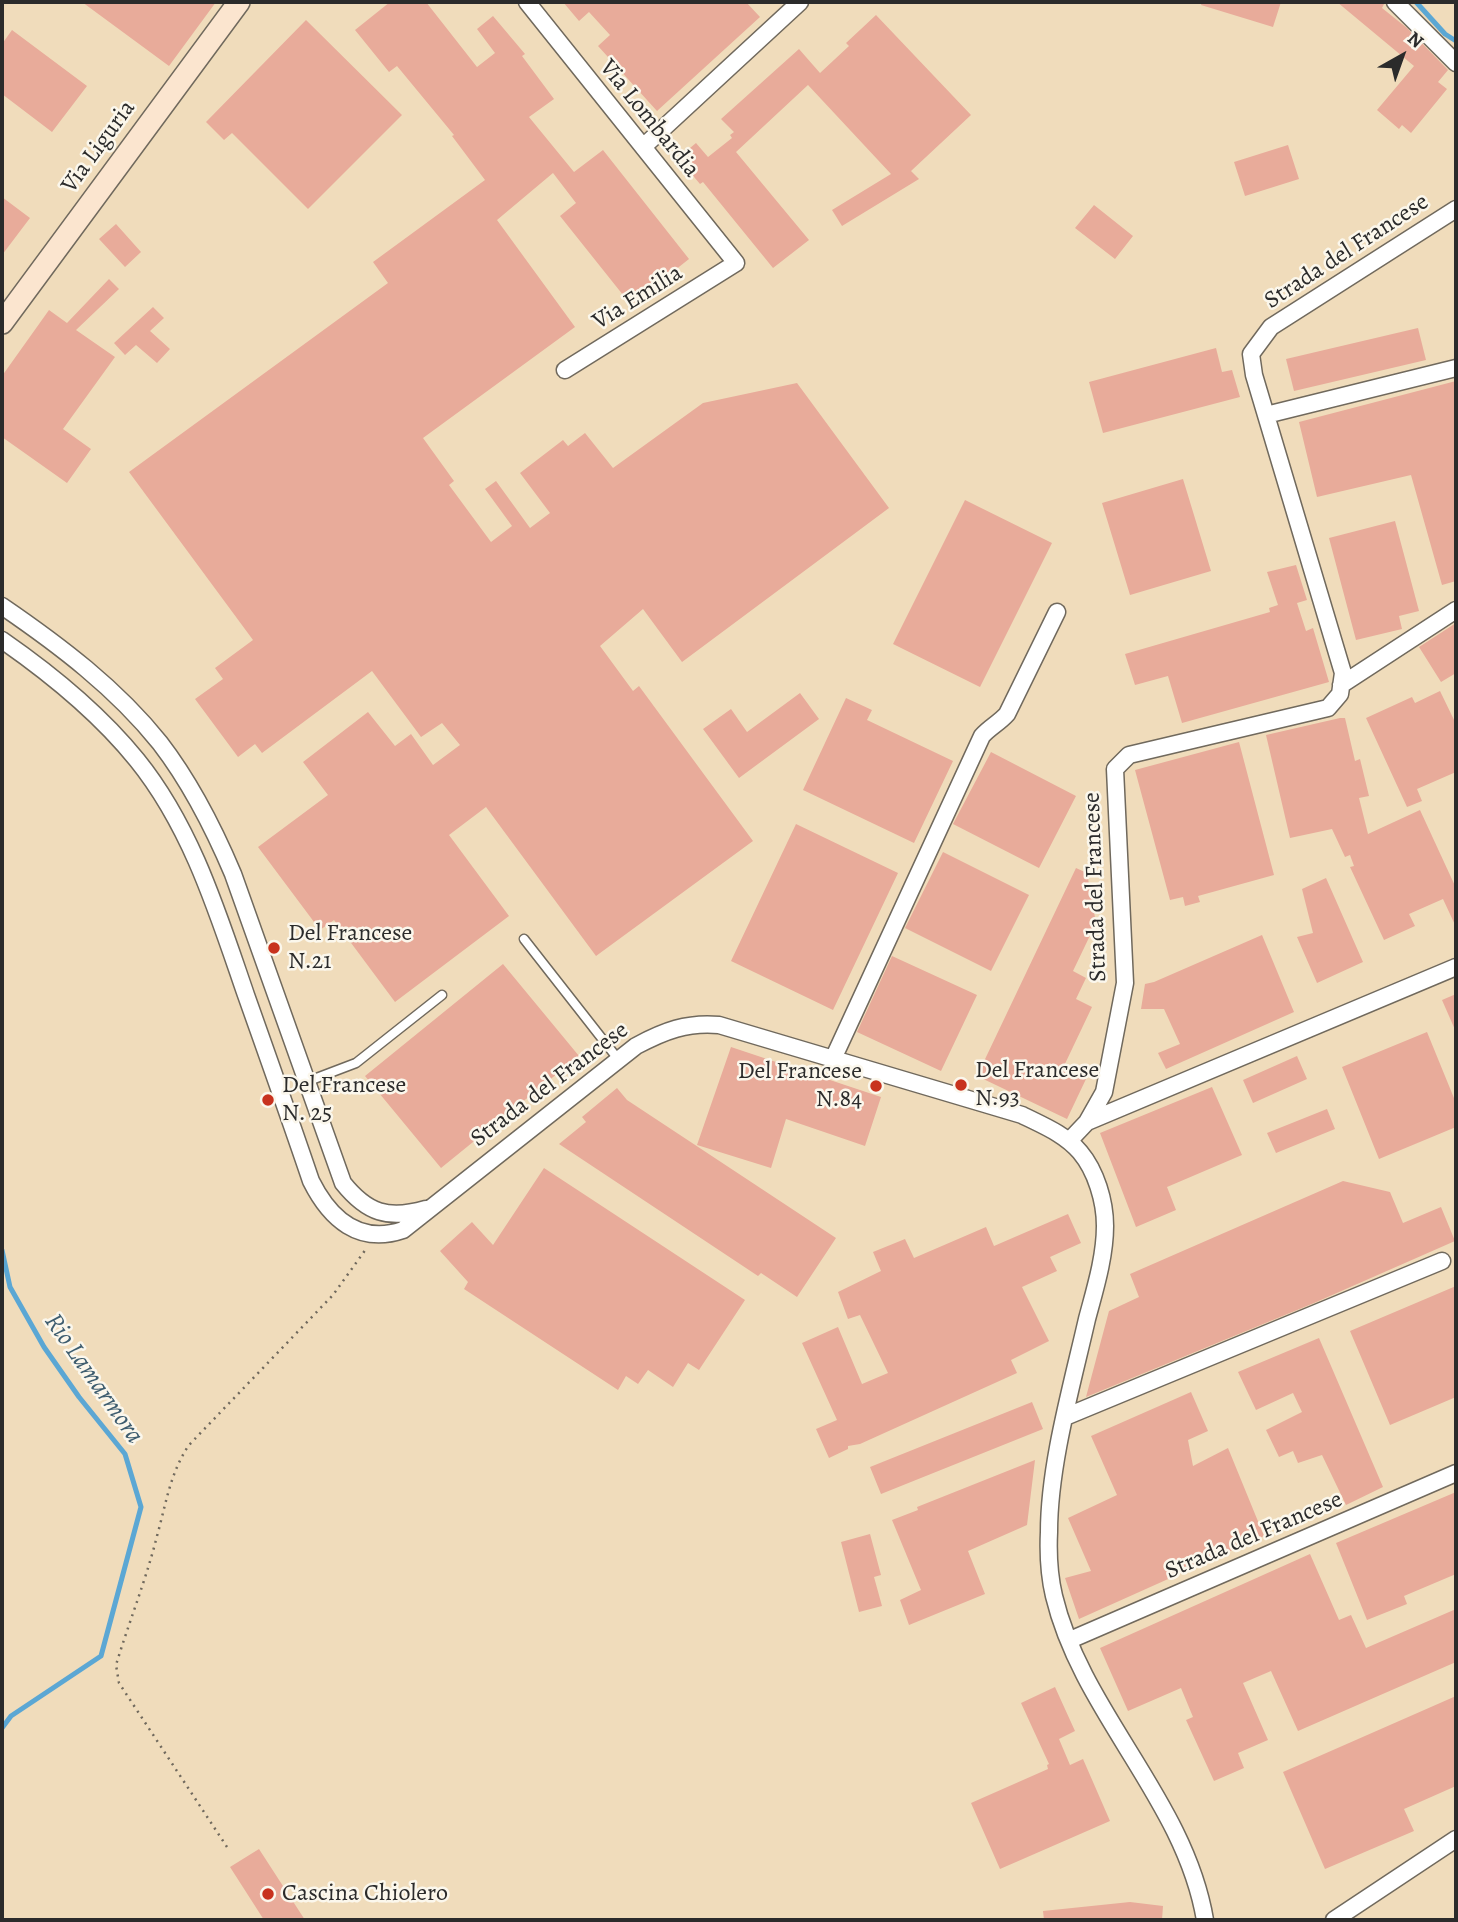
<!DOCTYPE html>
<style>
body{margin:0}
#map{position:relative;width:1458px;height:1922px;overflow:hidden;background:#f0dcbb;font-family:Alegreya,serif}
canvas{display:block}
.frame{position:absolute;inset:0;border:4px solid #2b2b2b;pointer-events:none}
.north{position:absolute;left:1367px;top:21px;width:70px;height:70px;-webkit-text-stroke:5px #fbf7ec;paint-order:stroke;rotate:40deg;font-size:19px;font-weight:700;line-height:28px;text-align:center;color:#2b2b2b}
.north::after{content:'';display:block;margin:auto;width:24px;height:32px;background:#2b2b2b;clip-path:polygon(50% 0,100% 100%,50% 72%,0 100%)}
</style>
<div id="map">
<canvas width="1458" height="1922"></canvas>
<div class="frame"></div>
<div class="north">N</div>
</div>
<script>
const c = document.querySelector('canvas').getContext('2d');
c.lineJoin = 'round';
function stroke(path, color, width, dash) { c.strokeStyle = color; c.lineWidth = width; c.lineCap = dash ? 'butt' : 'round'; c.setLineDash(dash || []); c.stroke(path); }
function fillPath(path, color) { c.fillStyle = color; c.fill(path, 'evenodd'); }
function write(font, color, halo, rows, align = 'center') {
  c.font = font + ' Alegreya,serif'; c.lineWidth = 5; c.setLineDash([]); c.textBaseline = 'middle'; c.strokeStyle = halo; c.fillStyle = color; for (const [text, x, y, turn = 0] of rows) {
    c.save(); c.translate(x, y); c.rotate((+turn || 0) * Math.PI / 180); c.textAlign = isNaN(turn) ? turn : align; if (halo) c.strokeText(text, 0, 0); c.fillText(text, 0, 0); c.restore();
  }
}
stroke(new Path2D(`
 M1416 2 1445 34 1456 41
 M2 1250 10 1287 44 1347 79 1397 125 1454 141 1507 101 1656 11 1716 2 1728`), '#5ba7d4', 5);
fillPath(new Path2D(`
 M82 2H216L169 66Z
 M390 2H426L477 67 495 53 477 29 493 16 525 54 522 56 554 99 529 117 574 172 603 150 689 259 631 305 560 216 576 203 553 173 497 220 575 327 423 438 454 481 449 485 491 542 512 526 485 489 496 481 530 528 550 513 520 473 563 440 568 446 585 433 613 468 703 403 797 383 889 508 682 662 643 609 600 646 633 691 639 686 753 841 596 956 486 807 449 835 509 916 395 1002 334 920 320 930 258 847 328 795 303 762 368 712 395 746 411 734 433 765 460 745 442 723 421 737 372 671 262 753 255 744 238 757 195 699 223 679 215 668 253 640 129 472 388 283 373 262 485 180 452 136 454 135 397 66 389 72 355 30Z
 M563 2H746L760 17 657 111 598 46 610 35 589 12 579 21Z
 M1202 2H1281L1273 27 1201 5Z
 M1337 2H1385L1382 8 1407 28 1448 70 1438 82 1447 89 1411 133 1402 125 1399 129 1377 110 1414 66Z
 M876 15 971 115 911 171 919 179 842 226 832 210 891 174 808 85 736 152 809 240 773 268 703 182 700 184 678 158 696 143 708 157 732 138 730 135 734 132 721 119 799 49 820 73 849 46 846 43Z
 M306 20 402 115 308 209 232 133 224 140 206 122Z
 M12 30 87 86 52 132 2 94V44Z
 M1288 145 1299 179 1245 196 1234 162Z
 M2 197 30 218 2 255Z
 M1094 205 1133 236 1115 259 1075 228Z
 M116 224 141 252 125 267 99 239Z
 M109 279 119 289 76 330 115 357 63 429 91 449 67 483 2 437V376L49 310 67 323Z
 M153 307 164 318 150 331 170 349 157 363 136 345 125 355 114 343Z
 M1418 328 1426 360 1294 391 1286 359Z
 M1216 348 1222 372 1232 370 1240 397 1103 433 1089 382Z
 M1456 381V581L1442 585 1411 475 1317 497 1299 422Z
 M1183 479 1211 571 1130 595 1102 503Z
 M965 500 1052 543 980 687 893 644Z
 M1395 521 1419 611 1399 616 1402 629 1356 640 1329 538Z
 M1296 565 1307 600 1297 603 1306 631 1313 628 1329 682 1182 723 1168 676 1135 685 1125 654 1270 612 1269 608 1278 605 1267 572Z
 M1456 623V673L1441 682 1419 647Z
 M1440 691 1456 724V772L1417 789 1422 801 1407 807 1366 718 1412 697 1415 703Z
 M800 693 819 719 739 778 703 729 731 709 747 732Z
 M846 698 872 710 867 720 953 761 914 843 803 790Z
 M1340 718H1345L1355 761 1360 759 1369 796 1359 798 1368 834 1420 810 1456 888V927L1443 899 1409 914 1415 926 1384 940 1350 867 1354 866 1350 855 1345 857 1332 829 1290 838 1266 735Z
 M1239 742 1274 875 1198 896 1200 902 1185 906 1183 897 1170 900 1135 770Z
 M991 752 1076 796 1039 868 953 824Z
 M796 824 898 873 833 1010 731 961Z
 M943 852 1029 895 991 971 905 928Z
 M1076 868 1087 873 1096 923 1073 971 1086 978 1076 999 1092 1007 1063 1068 1086 1079 1067 1119 977 1076Z
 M1326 878 1363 962 1317 983 1297 937 1313 933 1302 889Z
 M1262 935 1294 1012 1166 1069 1158 1053 1180 1044 1164 1009H1141L1145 984 1154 982Z
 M892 956 977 995 941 1071 857 1032Z
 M503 964 579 1056 441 1168 365 1076Z
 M1456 994V1032L1442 1000Z
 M1427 1032 1456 1103V1127L1379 1159 1342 1067Z
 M731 1047 881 1097 865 1146 786 1119 771 1168 697 1145Z
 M1297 1056 1307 1079 1253 1103 1243 1080Z
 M1212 1087 1242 1155 1167 1187 1176 1210 1136 1227 1100 1133Z
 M617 1088 627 1100 836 1238 797 1297 761 1273 758 1276 559 1144 586 1122 582 1117Z
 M1327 1109 1335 1129 1276 1153 1267 1133Z
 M544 1168 745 1300 699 1370 688 1363 673 1387 648 1370 638 1384 626 1376 618 1390 464 1289 468 1282 440 1251 472 1222 493 1245Z
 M1343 1181 1390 1192 1403 1223 1441 1207 1455 1241 1314 1303 1086 1397 1109 1311 1139 1297 1130 1274Z
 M1068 1214 1081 1243 1050 1257 1057 1271 1022 1287 1049 1341 1011 1360 1017 1373 860 1444 848 1446V1449L829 1458 816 1429 837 1420 802 1343 838 1327 862 1384 888 1373 860 1315 848 1319 838 1292 881 1271 873 1252 905 1239 914 1258 986 1227 994 1246Z
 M1456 1286V1397L1390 1425 1350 1331Z
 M1319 1338 1383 1487 1346 1505 1322 1455 1298 1463 1293 1451 1279 1457 1266 1430 1302 1412 1293 1393 1256 1410 1238 1372Z
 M1191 1392 1208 1431 1188 1440 1193 1466 1228 1448 1264 1536 1079 1619 1065 1578 1091 1571 1068 1518 1117 1495 1091 1436Z
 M1032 1402 1043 1429 881 1494 870 1467Z
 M1035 1460 1027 1525 968 1551 985 1594 909 1625 900 1600 921 1590 892 1520 918 1510 917 1507Z
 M1456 1492V1574L1404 1596 1407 1604 1367 1620 1336 1543Z
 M870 1534 881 1575 874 1577 882 1606 859 1612 841 1542Z
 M1310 1554 1339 1620 1351 1615 1366 1648 1456 1609V1662L1298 1731 1271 1671 1243 1683 1268 1740 1238 1753 1244 1768 1214 1781 1186 1720 1193 1717 1181 1688 1128 1711 1100 1648Z
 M1055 1687 1075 1731 1059 1739 1070 1765 1083 1759 1110 1821 1000 1869 971 1803 1048 1769 1047 1765 1049 1764 1021 1703Z
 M1456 1696V1786L1404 1809 1414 1831 1325 1869 1283 1772Z
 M259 1849 305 1920H264L230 1867Z
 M1130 1902 1163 1906 1162 1920H1044L1043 1911Z`), '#e8ab9a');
const lane = new Path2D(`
 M524 939 618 1059
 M306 1082 356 1063 442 995`);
const street = new Path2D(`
 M527 2 736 263 565 370
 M1395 2 1456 63
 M643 147 800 2
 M1266 415 1456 368
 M2 606C59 645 116 688 160 743 190 782 214 829 233 874L343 1183C367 1213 388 1220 426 1209
 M2 640C51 674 99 713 137 760 192 828 218 914 246 995 268 1057 290 1119 311 1181 330 1219 359 1245 403 1230L636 1046C664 1031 687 1022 719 1025L1022 1115C1042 1125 1065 1134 1080 1152 1096 1171 1105 1201 1105 1226 1105 1257 1095 1289 1087 1319 1072 1385 1049 1465 1049 1532 1048 1553 1049 1575 1054 1596 1082 1713 1185 1800 1205 1920
 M1341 685 1456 610
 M833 1059 982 736C990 727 999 723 1007 714L1057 612
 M1087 1122 1456 967
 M1069 1141 1087 1122 1104 1092 1125 983 1115 769 1129 755 1328 708 1340 694 1343 673 1254 375 1251 354 1271 327 1456 209
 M1065 1417 1442 1261
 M1070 1640 1456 1473
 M1334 1920 1456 1839`);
const secondary = new Path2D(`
 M2 323 239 2`);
stroke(lane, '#70695d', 11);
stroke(street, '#70695d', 19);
stroke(secondary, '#70695d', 24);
stroke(new Path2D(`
 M227 1847 119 1683 116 1665C129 1622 146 1580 157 1536 166 1504 170 1473 189 1445L333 1295 366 1249`), '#70695d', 2.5, [2, 5]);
stroke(lane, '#fff', 8);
stroke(street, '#fff', 16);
stroke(secondary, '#fbe5cf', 21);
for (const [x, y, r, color] of [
 [274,948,7,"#c8321e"],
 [961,1085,7,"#c8321e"],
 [876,1086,7,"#c8321e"],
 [268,1100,7,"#c8321e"],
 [268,1894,7,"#c8321e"]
]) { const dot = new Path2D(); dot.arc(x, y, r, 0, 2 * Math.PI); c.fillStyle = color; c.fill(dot); stroke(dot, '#fbf7ec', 2.5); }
write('24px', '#2b2b2b', '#fbf7ec', [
 ["Via Lombardia",649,119,51],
 ["Via Liguria",99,147,-54],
 ["Strada del Francese",1347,252,-33],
 ["Via Emilia",638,298,-32],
 ["Strada del Francese",1096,887,-92],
 ["Strada del Francese",550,1085,-37],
 ["Strada del Francese",1254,1536,-23]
]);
write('24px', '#2b2b2b', '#fbf7ec', [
 ["Del Francese",288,934],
 ["N.21",288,962],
 ["Del Francese",975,1071],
 ["N.93",975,1099],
 ["Del Francese",862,1072,"right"],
 ["N.84",862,1100,"right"],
 ["Del Francese",282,1086],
 ["N. 25",282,1114],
 ["Cascina Chiolero",282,1894]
], 'left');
write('italic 26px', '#3e5d6f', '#fbf7ec', [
 ["Rio Lamarmora",93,1379,55]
]);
</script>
